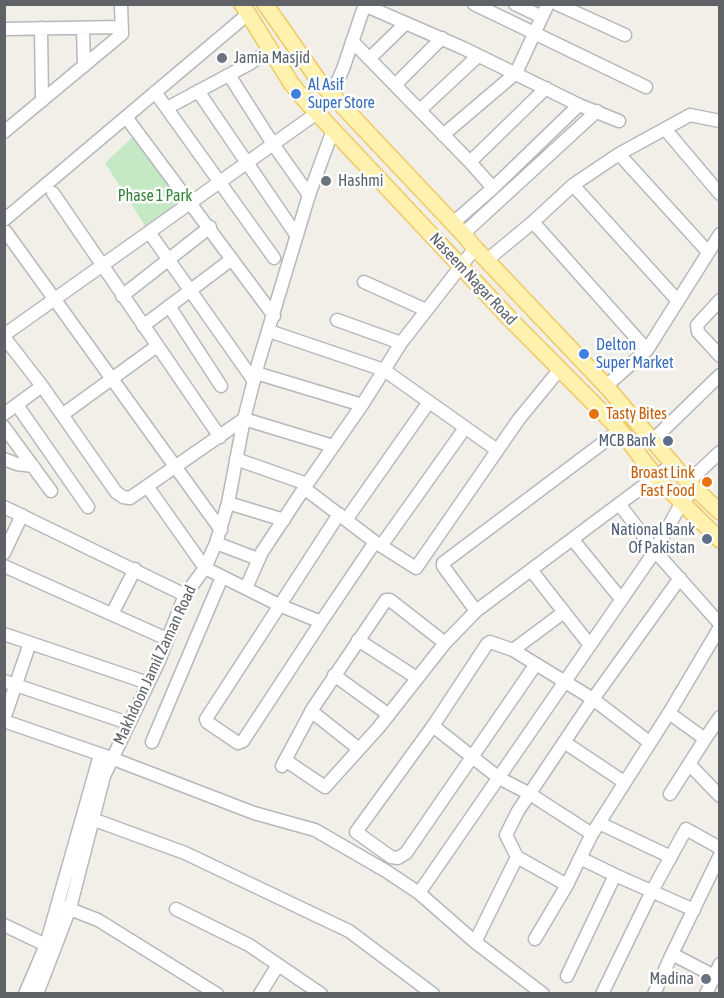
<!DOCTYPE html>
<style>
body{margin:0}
#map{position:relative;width:724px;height:998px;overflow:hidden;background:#f1efe8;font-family:"Asap Condensed",sans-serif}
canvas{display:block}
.frame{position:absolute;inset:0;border:6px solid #5f6368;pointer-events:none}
</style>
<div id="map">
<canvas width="724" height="998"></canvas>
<div class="frame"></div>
</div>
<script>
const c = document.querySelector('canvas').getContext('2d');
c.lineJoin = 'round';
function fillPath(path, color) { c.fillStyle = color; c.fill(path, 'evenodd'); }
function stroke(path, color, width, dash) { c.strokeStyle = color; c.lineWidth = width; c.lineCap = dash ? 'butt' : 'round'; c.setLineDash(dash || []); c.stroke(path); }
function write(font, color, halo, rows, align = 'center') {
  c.font = font + ' "Asap Condensed",sans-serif'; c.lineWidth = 5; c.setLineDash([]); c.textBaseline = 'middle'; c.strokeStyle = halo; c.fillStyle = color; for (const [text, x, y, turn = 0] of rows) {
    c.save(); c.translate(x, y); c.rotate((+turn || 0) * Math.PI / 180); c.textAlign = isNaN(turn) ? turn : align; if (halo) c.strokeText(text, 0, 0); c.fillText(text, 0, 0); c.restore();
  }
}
fillPath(new Path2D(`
 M138 132 192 202 149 232 105 163Z`), '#c5e8c5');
const minor = new Path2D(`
 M474 4 646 87
 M515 4 542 17
 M557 4 625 35
 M364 5 463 48 579 105 619 121
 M41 28 42 101
 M83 28 84 66
 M4 29 122 27
 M352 41 470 162 493 188
 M370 58 406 23
 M229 75 273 144 309 195
 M395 85 442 38
 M198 91 297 236
 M155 92 274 258
 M332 94 343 69 365 4
 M167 108 249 64 270 50
 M420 110 478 56
 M126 117 274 316
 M665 129 720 194
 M4 132 122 34 121 4
 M443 135 516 73 548 4
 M619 154 708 252
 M470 162 546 88
 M573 185 678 301
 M53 193 220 437
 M4 220 248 14
 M453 223 493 188 579 105
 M6 232 221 530
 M149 232 254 381
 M463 234 597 111
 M487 260 533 222
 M364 282 426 310
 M122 296 210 227
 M720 300 697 325 698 332 720 356
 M169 306 221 386
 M337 320 401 343
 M143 326 232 259
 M269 331 384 370 497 450
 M4 335 317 113
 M4 337 42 386 116 492 123 497 130 498 244 419 333 446
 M647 350 533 222 573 185 619 154 690 115 720 121
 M256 373 362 405
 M606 386 647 350 720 234
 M17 405 88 507
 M4 414 42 386
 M62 415 157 346
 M4 427 51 491
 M620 430 443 563V566L476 611 674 463
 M653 440 720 375
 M4 459 17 464 33 466
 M236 459 307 484
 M688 482 720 452
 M147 486 205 568 279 605 321 622
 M304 488 375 542 416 568 519 419 560 369
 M228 503 284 520
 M620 505 655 551 720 624
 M4 507 185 595
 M339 514 206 719 207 722 238 743 243 741 321 622 375 542
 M346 520 429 402
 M573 540 621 599
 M216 543 258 559
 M381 546 465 428
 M4 553 22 515
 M4 566 167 639
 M531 570 589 644
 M246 588 262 552 307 484 362 405 401 343 475 248
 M112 614 135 569
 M4 634 148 683
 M358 640 417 678
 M513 650 564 612
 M536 664 406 853 398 858 391 857 356 832 433 726 487 644 490 642 513 650 593 699 680 578
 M334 675 389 715
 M4 681 128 723
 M311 711 359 749
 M669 713 705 739 720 717
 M4 719 30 643
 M4 721 111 758 254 813 315 830 386 871 419 893 475 942 543 994
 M433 726 499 778 530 794 592 834 669 713 720 627
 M152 742 222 577
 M564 742 624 782
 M649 742 593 699 518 811 506 835 517 857 567 885 580 858 615 875 694 910
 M285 760 325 787 379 727 445 643 476 611
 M689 764 720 796
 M282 766 313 708 386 600H390L445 643
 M670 794 705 739
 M92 819 185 853 349 931 433 994
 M599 823 671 857
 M720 855 672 954 720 979
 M580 858 592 834
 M419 893 655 551 682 502 695 489
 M62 906 98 920 217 994
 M176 909 249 945 321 994
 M4 925 52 948
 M535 939 567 885
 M475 942 517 857
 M567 976 615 875
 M25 994 46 945 100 755
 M37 994 70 908 104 776 159 661 185 595 205 568 216 543 228 503 244 419 258 364 309 195 333 130
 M260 994 278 965
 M602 994 652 891 686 829 720 848
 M654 994 672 954
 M706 994 720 964`);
const major = new Path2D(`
 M242 4 291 83 303 98 511 320 620 430 657 478 720 540
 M265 4 319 81 463 234 475 248 606 386 688 482 720 512`);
stroke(minor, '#b5b8bc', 15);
stroke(major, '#f2c960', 18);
stroke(minor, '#fff', 12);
stroke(major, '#fff2af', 15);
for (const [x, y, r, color] of [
 [222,58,6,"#6b7280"],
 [296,94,6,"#3f7fe0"],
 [326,181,6,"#6b7280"],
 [584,354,6,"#3f7fe0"],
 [594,414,6,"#e8710a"],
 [668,441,6,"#5c6f8a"],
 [707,482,6,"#e8710a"],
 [707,539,6,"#5c6f8a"],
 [706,979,6,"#6b7280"]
]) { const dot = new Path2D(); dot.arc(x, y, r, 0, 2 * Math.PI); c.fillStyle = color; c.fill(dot); stroke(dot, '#fff', 2); }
write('16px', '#5b616d', '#fff', [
 ["Jamia Masjid",234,58],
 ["Hashmi",338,181],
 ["Madina",694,979,"right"]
], 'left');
write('16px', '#366cbe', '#fff', [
 ["Al Asif",308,85],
 ["Super Store",308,103],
 ["Delton",596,345],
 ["Super Market",596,363]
], 'left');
write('16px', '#348238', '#fff', [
 ["Phase 1 Park",155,196]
]);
write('16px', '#5f6368', '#fff', [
 ["Naseem Nagar Road",473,279,47],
 ["Makhdoon Jamil Zaman Road",155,665,-65]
]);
write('16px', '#c56008', '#fff', [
 ["Tasty Bites",606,414],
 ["Broast Link",695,473,"right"],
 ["Fast Food",695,491,"right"]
], 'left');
write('16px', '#4e5e75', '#fff', [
 ["MCB Bank",656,441],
 ["National Bank",695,530],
 ["Of Pakistan",695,548]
], 'right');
</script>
